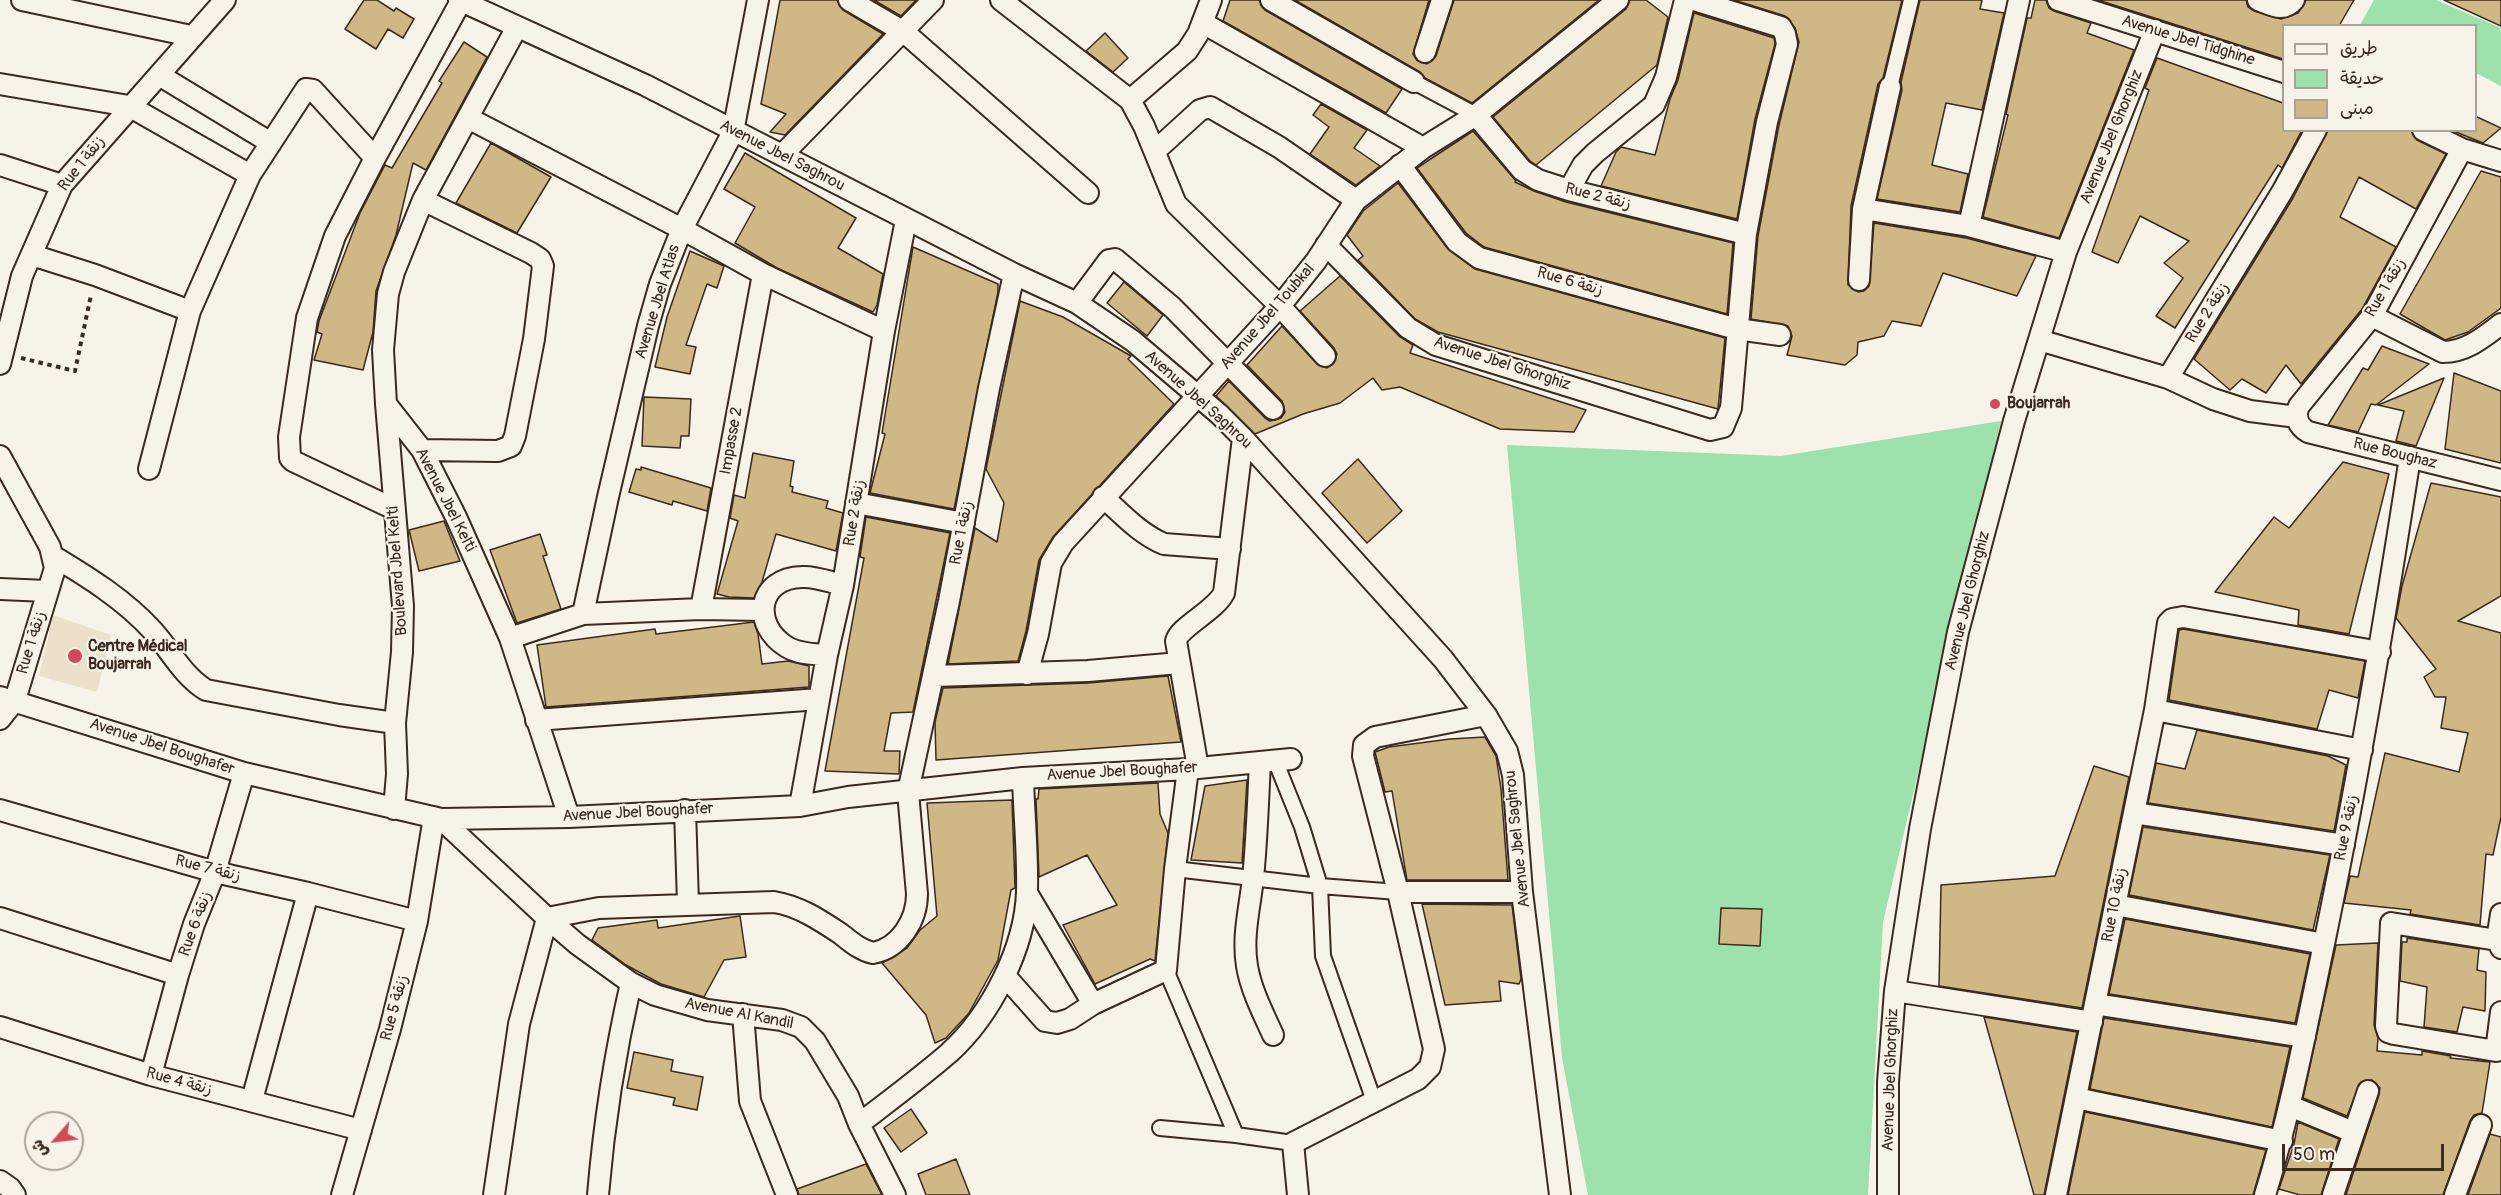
<!DOCTYPE html>
<meta charset="utf-8">
<style>
body{margin:0}
#map{position:relative;width:2501px;height:1195px;overflow:hidden;background:#f7f3e8;font-family:Pangolin,"Playpen Sans Arabic",sans-serif}
canvas{display:block}
.legend{position:absolute;left:2282px;top:24px;width:195px;height:108px;box-sizing:border-box;background:#f7f3e8;border:2px solid #aca397;margin:0;padding:8px 10px;list-style:none;font-size:18px;color:#3b2a1e}
.legend li{display:flex;align-items:center;gap:12px;height:30px}
.legend b{width:30px;border:2px solid #aca397}
.north{position:absolute;left:24px;top:1111px;width:60px;height:60px;box-sizing:border-box;background:#f7f3e8;border:2px solid #aca397;border-radius:50%;rotate:242deg;font-size:16px;font-weight:700;line-height:24px;text-align:center;color:#3b2a1e}
.north::after{content:'';display:block;margin:auto;width:21px;height:27px;background:#d1495b;clip-path:polygon(50% 0,100% 100%,50% 72%,0 100%)}
.scale{position:absolute;left:2282px;top:1144px;width:162px;height:27px;box-sizing:border-box;border:3px solid #3b2a1e;border-top:0;padding-left:8px;font-size:18px;line-height:21px;white-space:nowrap;color:#3b2a1e;-webkit-text-stroke:4px #f7f3e8;paint-order:stroke}
</style>
<div id="map">
<canvas width="2501" height="1195"></canvas>
<ul class="legend">
<li><b style="height:8px;background:#f7f3e8"></b>طريق</li>
<li><b style="height:16px;background:#9de1ad"></b>حديقة</li>
<li><b style="height:16px;background:#cfb786"></b>مبنى</li>
</ul>
<div class="north">ش</div>
<div class="scale">50 m</div>
</div>
<script>
const c = document.querySelector('canvas').getContext('2d');
c.lineJoin = 'round';
function fillPath(path, color) { c.fillStyle = color; c.fill(path, 'evenodd'); }
function stroke(path, color, width, dash) { c.strokeStyle = color; c.lineWidth = width; c.lineCap = dash ? 'butt' : 'round'; c.setLineDash(dash || []); c.stroke(path); }
function write(font, color, halo, rows, align = 'center') {
  c.font = font + ' Pangolin,"Playpen Sans Arabic",sans-serif'; c.lineWidth = 4.5; c.setLineDash([]); c.textBaseline = 'middle'; c.strokeStyle = halo; c.fillStyle = color; for (const [text, x, y, turn = 0] of rows) {
    c.save(); c.translate(x, y); c.rotate((+turn || 0) * Math.PI / 180); c.textAlign = isNaN(turn) ? turn : align; if (halo) c.strokeText(text, 0, 0); c.fillText(text, 0, 0); c.restore();
  }
}
fillPath(new Path2D(`
 M53 615 111 635 97 692 39 676Z`), '#ebe1cb');
fillPath(new Path2D(`
 M2374 0H2436L2501 28V86L2476 73V26L2360 25Z
 M2001 421 1883 922 1868 1195H1588L1562 1058 1507 445 1781 456Z`), '#9de1ad');
const building = new Path2D(`
 M364 0H377L394 11 396 8 414 19 403 38 388 29 376 49 345 29Z
 M780 0H837L843 10 883 34 785 135 770 132 786 114 761 104Z
 M874 0H916L901 16Z
 M1230 0H1259L1265 10 1402 89 1386 113 1223 21Z
 M1295 0H1429L1413 54 1417 60 1427 64 1436 56 1454 0H1599L1472 103 1425 78 1420 72Z
 M1630 0H1646L1668 17 1657 65 1536 165 1530 161 1493 117 1626 9Z
 M1734 0H1902L1883 78 1878 84 1851 206 1848 285 1858 292 1864 291 1869 286 1874 223 1966 238 2036 256 2017 296 1943 273 1921 326 1892 321 1884 336 1858 342 1857 355 1845 365 1787 355 1792 336 1788 326 1751 319 1758 236 1779 125 1799 42 1795 28 1785 16Z
 M1920 0H1982L1980 9 2004 13 1982 110 1946 103 1932 165 1968 174 1960 212 1877 199 1902 90 1901 82Z
 M2035 0H2046L2049 8 2054 11 2091 23 2087 33 2134 50 2059 238 1983 217 2008 115 2006 114 2027 18H2031Z
 M2098 0H2246L2248 7 2254 11 2281 19 2298 13 2306 0H2354L2339 26H2283V59Z
 M2444 0H2501V26Z
 M1694 13 1774 38 1775 44 1755 119 1737 219 1601 186 1616 152 1621 147 1655 155 1670 99 1678 80Z
 M1105 33 1128 58 1113 72 1086 51Z
 M464 42 487 57 426 170 413 163 396 235 376 291 373 332 363 370 314 360 322 334 317 332 319 321 360 213 385 165 392 168 442 83 439 81Z
 M2157 58 2283 103V130H2302L2282 168 2278 165 2175 328 2156 316 2183 278 2164 263 2189 241 2140 216 2118 263 2092 252 2149 90 2145 88Z
 M1321 104 1367 130 1354 148 1380 166 1356 185 1310 154 1329 127 1313 115Z
 M2475 116 2501 128 2483 143 2451 130H2475Z
 M2328 130H2411L2417 140 2446 154 2416 209 2359 177 2340 217 2396 247 2362 309 2301 384 2286 365 2266 393 2242 379 2230 390 2194 359 2293 198Z
 M1473 131 1516 181 1515 182 1534 191 1566 202 1733 243 1727 314 1484 247 1466 233 1417 168Z
 M491 143 551 177 517 233 456 203Z
 M745 153 856 218 838 248 883 274 877 305 873 312 777 268 735 243 755 207 724 189Z
 M2481 171 2501 177V308L2468 332 2445 340 2400 314Z
 M1398 183 1448 249 1475 269 1725 338 1718 409 1438 332 1415 319 1358 260 1363 256 1347 235 1363 211Z
 M913 247 998 284V292L954 509 870 493 885 434 882 433Z
 M690 251 724 266 717 288 707 284 686 345 696 347 690 374 655 367 667 317Z
 M1340 276 1399 336 1413 345 1410 353 1586 410 1574 432 1500 429 1400 387 1382 390 1373 378 1340 403 1303 414 1255 434 1216 396 1229 381 1265 418 1270 421 1281 418 1285 412 1282 401 1247 365 1282 326 1317 364 1327 368 1333 364 1337 354 1334 348 1300 311Z
 M1124 282 1163 315 1147 336 1107 303Z
 M1020 301 1063 317 1131 356 1128 359 1174 404 1053 537 1039 560 1026 631 1018 661 948 664 975 528 997 542 1004 503 986 469Z
 M2382 346 2429 364 2376 405 2371 404 2358 432 2328 425 2363 368 2368 370Z
 M2454 373 2501 391V463L2445 449Z
 M2444 378 2416 446 2396 441 2404 411 2378 405Z
 M644 397 691 399 689 436H681L680 448 642 446Z
 M753 453 794 461 790 486 793 487 792 492 828 501 826 508 843 513 836 551 776 534 762 582 754 598 729 597 717 594 738 521 730 518 734 495 745 498Z
 M1358 459 1402 511 1367 543 1322 493Z
 M2343 462 2389 474 2349 634 2298 625 2299 610 2215 592 2274 517 2289 528Z
 M641 467 711 488 707 511 673 501 672 505 629 492 636 469 641 470Z
 M2431 483 2501 497V596L2458 621 2501 633V817L2493 855 2486 854 2480 925 2410 914 2411 910 2344 903 2350 876 2358 877 2385 753 2459 772 2468 733 2441 728 2446 697H2435L2424 677 2436 669 2396 618 2402 586Z
 M866 517 950 533 913 712 891 713 884 751H900L899 774 825 771 864 558 860 557Z
 M444 521 460 561 419 571 409 530Z
 M540 534 547 555 543 556 561 609 517 623 490 550Z
 M754 622 758 634 762 664 788 661 809 666V687L546 707 537 645 655 629 656 634Z
 M2183 629 2365 661 2358 698 2329 690 2317 729 2169 700 2179 630Z
 M1168 676 1181 742 936 760 935 722 943 688 1088 683Z
 M2197 730 2328 756 2346 765 2334 831 2148 803 2156 763 2185 769Z
 M1485 737 1496 756 1501 789 1508 880H1407L1392 791 1385 792 1375 752 1389 747 1450 739Z
 M2094 766 2129 777 2082 1008 1939 986 1941 885 2055 876Z
 M1247 780 1242 863 1191 860 1205 786Z
 M1158 783 1160 814 1168 833 1155 961 1150 959 1095 984 1063 925 1117 905 1087 855 1039 877 1036 799H1038L1039 789Z
 M1012 800 1015 888 1011 890 998 960 969 1013 946 1038 935 1043 926 1015 882 963 907 948 920 930 937 916 927 803Z
 M2143 827 2330 855 2313 930 2129 895Z
 M1422 904 1512 905 1521 979 1519 984 1499 981 1501 1001 1445 1005Z
 M1721 908 1762 909 1760 946 1719 944Z
 M740 916 746 957 724 960 704 997 661 984 626 965 592 940 598 928 657 920 658 928Z
 M2125 919 2310 954 2295 1023 2109 994Z
 M2407 938 2479 949 2477 970 2486 972 2485 1011 2463 1007 2457 1032 2424 1027 2427 987 2400 981 2402 942H2407Z
 M2378 943 2374 1025 2378 1038 2377 1051 2422 1055V1051L2451 1056 2450 1058 2490 1062 2482 1113 2474 1115 2470 1121 2443 1195H2346L2379 1095 2380 1088 2372 1080 2361 1082 2347 1116 2303 1098 2336 945Z
 M1984 1017 2077 1032 2044 1195H2034Z
 M2104 1018 2290 1047 2272 1127 2090 1089Z
 M634 1052 673 1060 671 1071 703 1077 697 1110 673 1105 675 1098 627 1088Z
 M911 1109 927 1133 901 1152 884 1128Z
 M2085 1112 2266 1150 2253 1195H2068Z
 M2298 1122 2339 1139 2321 1195H2300L2279 1189 2294 1144Z
 M2490 1134 2501 1137V1195H2468Z
 M956 1159 970 1195H926L918 1174Z
 M866 1164 882 1195H799L797 1189Z`);
fillPath(building, '#cfb786');
stroke(building, '#3b2a1e', 1.5);
const pedestrian = new Path2D(`
 M1414 82 1476 115
 M1890 87 1911 0
 M1275 760 1302 827 1320 886 1323 956 1374 1101
 M1175 869 1320 886 1398 892
 M1166 970 1236 1135
 M1160 1128 1236 1135 1293 1143`);
const minor = new Path2D(`
 M22 0 191 36
 M459 0 645 85 1014 274 1077 303 1133 341 1219 414 1243 438 1443 659 1486 715 1507 751 1513 775 1522 892 1560 1195
 M849 0 904 32 1088 193
 M1001 0 1130 100 1144 126 1176 204 1280 306 1325 356
 M1271 0 1414 82
 M2058 0 2284 72
 M2258 0C2272 5 2283 13 2294 0
 M1203 23 1423 148
 M517 27 423 200 394 272 388 294 383 350 386 404 422 450 456 517 510 638 569 817
 M1425 52 1442 0
 M159 75 271 143
 M0 84 129 106 250 175
 M1130 100 1187 51 1198 34 1211 0
 M1476 115 1522 170 1538 180 1569 190 1746 234
 M468 118 682 229 763 274 884 331
 M2423 130 2462 149 2501 161
 M2462 149 2372 316 2299 406C2294 417 2298 426 2308 432L2501 480
 M1155 151 1200 110 1210 107 1279 147 1356 200
 M783 154 933 0
 M0 165 62 185
 M1400 165 1457 242 1479 258 1737 329 1780 335
 M1569 190 1583 165 1595 153 1654 105 1666 77 1685 0
 M1863 209 1969 226 2066 252
 M1969 226 2019 0
 M1326 245 1408 328 1436 345 1710 430 1723 427 1731 408 1746 234 1767 122 1787 44 1785 34 1781 27 1694 0
 M32 255 95 275 190 311
 M1859 280 1863 209 1890 87
 M1077 303 1109 260 1115 259 1172 307 1273 409
 M2372 316 2443 352C2466 352 2484 337 2501 324
 M2039 340 2168 378
 M0 364 22 276 62 185 225 0
 M386 404 403 606 402 652 395 723 397 774 394 809
 M2297 417 2250 411 2213 399 2168 378 2282 192 2316 130
 M422 450 498 451 511 446 515 436 534 339 543 266 540 259 531 253 423 200
 M0 456 50 547 55 568 15 700 0 719
 M149 469 190 311 250 175 306 89 313 90 375 158
 M1103 497C1122 514 1140 534 1164 544L1230 549
 M856 503 964 523
 M394 509 293 461 290 458 289 437 307 318 335 236 375 158 461 1
 M53 556C88 577 125 600 153 631 171 651 183 676 206 690L339 715 395 723
 M0 589 47 591
 M701 609 763 274
 M583 614 608 497 648 326 660 284 682 229 733 132 758 0
 M510 638 583 614 701 609 762 610
 M827 655C814 654 798 654 787 647 751 625 757 578 802 577 815 576 830 582 843 585
 M1027 674 1038 634 1051 563 1063 543 1280 306 1316 261 1356 200 1423 148 1476 115 1618 0
 M934 676 1088 671 1179 663
 M0 697 244 773 441 819 569 817 800 806 848 797 1023 778 1188 769 1291 759
 M2155 710 2362 750
 M1486 715 1375 737 1364 745 1363 756 1398 892H1522
 M536 720 819 699
 M1260 762C1258 800 1257 839 1253 878 1250 907 1242 936 1247 966 1251 990 1263 1013 1273 1035
 M1198 768 1176 641C1179 627 1215 611 1224 593L1243 438
 M800 806 827 655 843 585 884 331 906 220
 M0 810 215 872 308 893 417 921
 M685 810 688 903
 M2134 813 2344 845
 M441 819 547 918 577 944 631 983 655 995 707 1010 782 1020 801 1027 815 1041 848 1096 859 1124 895 1195
 M1027 893 1093 1004
 M2115 905 2324 944
 M2501 914 2497 940 2501 948
 M0 918 178 975
 M2497 940 2391 923 2386 1026 2388 1032 2394 1034 2496 1051 2501 1012
 M1006 977 1045 1021 1057 1023 1070 1019 1093 1004 1166 970 1175 869 1188 769
 M1895 991 2092 1022
 M2095 1004 2305 1037
 M743 1014 750 1101 787 1195
 M0 1027 151 1075 361 1130
 M151 1075 178 975 194 924 215 872 244 773
 M2076 1098 2282 1141
 M252 1100 308 893
 M2290 1106 2353 1132
 M859 1124C889 1101 920 1078 949 1053 991 1015 1025 948 1027 892 1028 854 1024 815 1023 778
 M0 1181 10 1188 15 1195
 M342 1195 390 1029 417 921 434 817
 M494 1195 519 1024 547 918 599 908 774 902C799 906 820 920 841 934 851 942 860 950 873 953 900 948 917 920 917 894L908 792 949 601 989 388 1014 274
 M598 1195C604 1123 615 1053 631 983
 M1298 1195 1293 1143 1418 1079 1430 1067 1434 1049 1398 892
 M1888 1195V1082L1895 991 1920 829 1958 632 2014 421 2066 252 2155 30
 M2056 1195 2155 710 2168 623 2172 619 2183 617 2380 652
 M2265 1195C2291 1111 2307 1025 2325 939 2358 779 2385 619 2410 457
 M2333 1195 2368 1091
 M2455 1195 2481 1125`);
stroke(pedestrian, '#3b2a1e', 18);
stroke(minor, '#3b2a1e', 24);
stroke(new Path2D(`
 M21 358 75 371 91 295`), '#3b2a1e', 4, [4.5, 4.5]);
stroke(pedestrian, '#f7f3e8', 14);
stroke(minor, '#f7f3e8', 20);
for (const [x, y, r, color] of [
 [1995,404,6,"#d1495b"],
 [75,656,8,"#d1495b"]
]) { const dot = new Path2D(); dot.arc(x, y, r, 0, 2 * Math.PI); c.fillStyle = color; c.fill(dot); stroke(dot, '#f7f3e8', 2); }
write('16px', '#3b2a1e', '#f7f3e8', [
 ["Avenue Jbel Tidghine",2188,41,17],
 ["Avenue Jbel Ghorghiz",2112,137,-68],
 ["Avenue Jbel Saghrou",782,156,27],
 ["Rue 1 زنقة",82,164,-52],
 ["Rue 2 زنقة",1598,197,14],
 ["Rue 6 زنقة",1570,282,16],
 ["Rue 1 زنقة",2386,288,-60],
 ["Avenue Jbel Atlas",658,302,-73],
 ["Rue 2 زنقة",2208,313,-58],
 ["Avenue Jbel Toubkal",1268,317,-49],
 ["Avenue Jbel Ghorghiz",1502,364,18],
 ["Avenue Jbel Saghrou",1198,400,42],
 ["Impasse 2",732,441,-80],
 ["Rue Boughaz",2395,454,14],
 ["Avenue Jbel Kelti",445,500,63],
 ["Rue 2 زنقة",855,513,-81],
 ["Rue 1 زنقة",962,533,-79],
 ["Boulevard Jbel Kelti",398,571,-94],
 ["Avenue Jbel Ghorghiz",1968,601,-76],
 ["Rue 1 زنقة",32,643,-73],
 ["Avenue Jbel Boughafer",162,747,18],
 ["Avenue Jbel Boughafer",1122,772,-3],
 ["Avenue Jbel Boughafer",638,813,-3],
 ["Rue 9 زنقة",2347,828,-79],
 ["Avenue Jbel Saghrou",1518,839,-96],
 ["Rue 7 زنقة",208,869,14],
 ["Rue 10 زنقة",2115,905,-79],
 ["Rue 6 زنقة",196,924,-70],
 ["Rue 5 زنقة",395,1008,-75],
 ["Avenue Al Kandil",739,1014,11],
 ["Avenue Jbel Ghorghiz",1891,1080,-88],
 ["Rue 4 زنقة",179,1082,15]
]);
write('bold 16px', '#3b2a1e', '#f7f3e8', [
 ["Boujarrah",2007,404],
 ["Centre Médical",88,647],
 ["Boujarrah",88,665]
], 'left');
</script>
